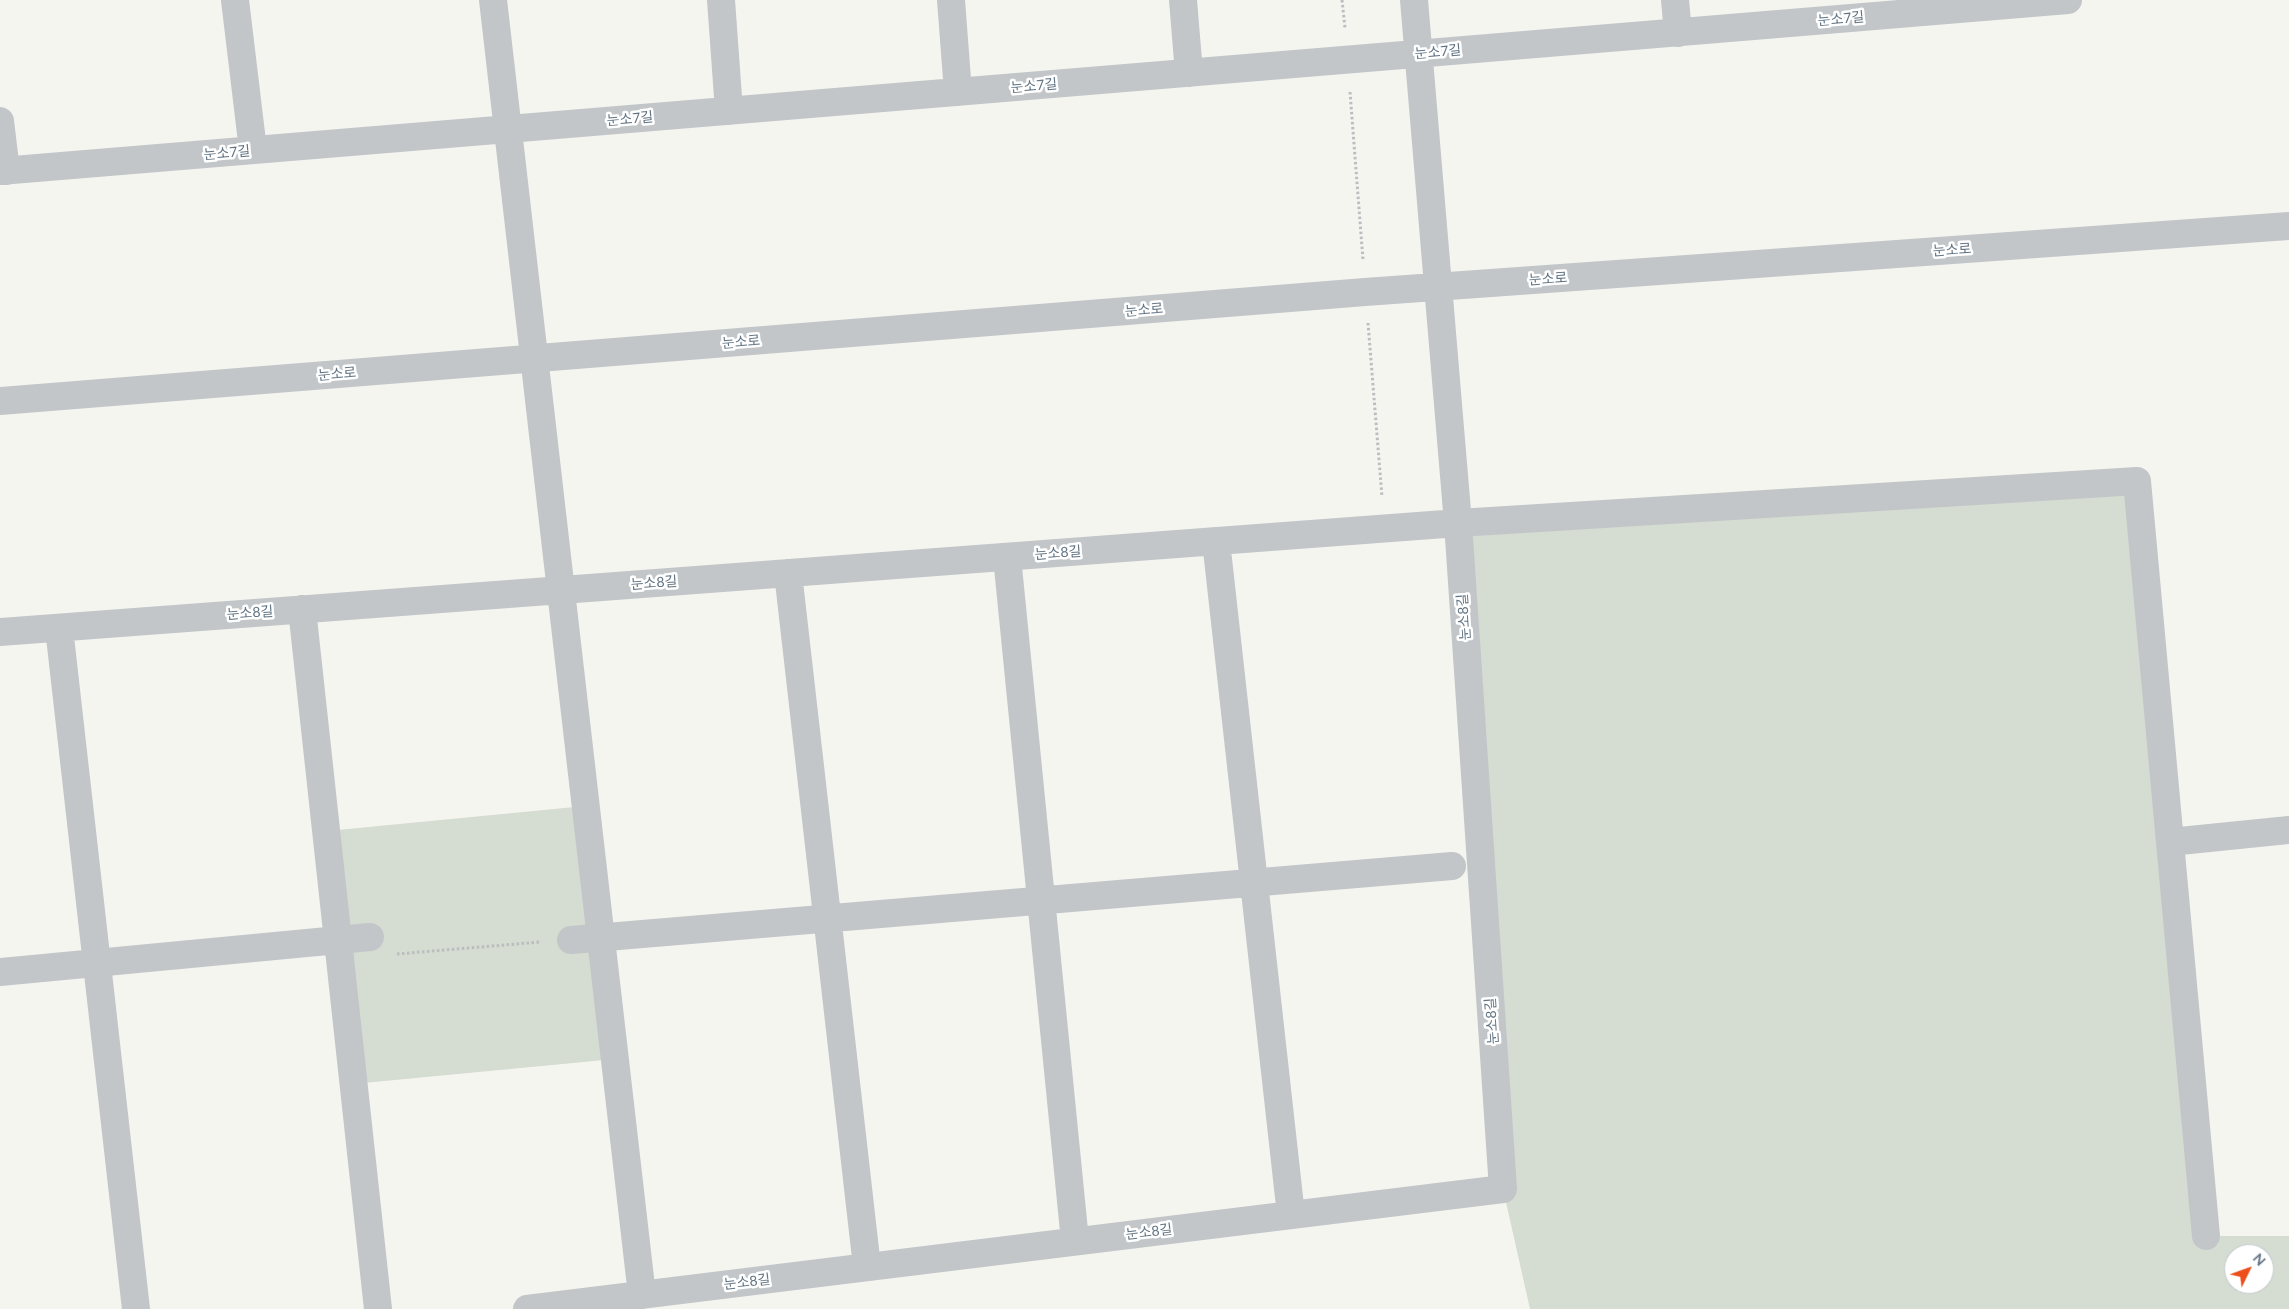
<!DOCTYPE html>
<meta charset="utf-8">
<style>
body{margin:0}
#map{position:relative;width:2289px;height:1309px;overflow:hidden;background:#f5f5f0;font-family:Lato,sans-serif}
canvas{display:block}
.north{position:absolute;left:2224px;top:1244px;width:50px;height:50px;box-sizing:border-box;background:#fff;border:1px solid #c0c7cd;border-radius:50%;rotate:48deg;font-size:14px;font-weight:700;line-height:20px;text-align:center;color:#627483}
.north::after{content:'';display:block;margin:auto;width:18px;height:22px;background:#ec4f1a;clip-path:polygon(50% 0,100% 100%,50% 72%,0 100%)}
</style>
<div id="map">
<canvas width="2289" height="1309"></canvas>
<div class="north">N</div>
</div>
<script>
const c = document.querySelector('canvas').getContext('2d');
c.lineJoin = 'round';
function fillPath(path, color) { c.fillStyle = color; c.fill(path, 'evenodd'); }
function stroke(path, color, width, dash) { c.strokeStyle = color; c.lineWidth = width; c.lineCap = dash ? 'butt' : 'round'; c.setLineDash(dash || []); c.stroke(path); }
function write(font, color, halo, rows, align = 'center') {
  c.font = font + ' Lato,"Noto Sans KR",sans-serif'; c.lineWidth = 5; c.setLineDash([]); c.textBaseline = 'middle'; c.strokeStyle = halo; c.fillStyle = color; for (const [text, x, y, turn = 0] of rows) {
    c.save(); c.translate(x, y); c.rotate((+turn || 0) * Math.PI / 180); c.textAlign = isNaN(turn) ? turn : align; if (halo) c.strokeText(text, 0, 0); c.fillText(text, 0, 0); c.restore();
  }
}
fillPath(new Path2D(`
 M2137 481 2206 1236H2289V1309H1530L1503 1189 1458 523ZM2234 1254H2264V1284H2234Z
 M585 806 615 1059 353 1084 327 831Z`), '#d5dcd1');
stroke(new Path2D(`
 M1342 0 1345 28
 M1350 92 1363 260
 M1368 323 1382 497
 M397 954 540 942`), '#bbbec0', 3, [2.5, 2.5]);
stroke(new Path2D(`
 M235 0 253 150
 M493 0 642 1295
 M721 0 729 111
 M951 0 958 92
 M1183 0 1189 73
 M1414 0 1458 523 2137 481 2206 1236
 M1675 0 1678 33
 M0 121 6 171
 M0 171 2068 0
 M0 401 1365 292 2289 226
 M1216 541 1291 1215
 M1007 557 1075 1241
 M788 573 867 1267
 M302 609 378 1309
 M59 628 136 1309
 M0 632 1458 523 1503 1189 527 1309
 M2170 842 2289 830
 M571 940 1452 866
 M0 972 370 937`), '#c2c6c9', 28);
write('14px', '#627483', '#fff', [
 ["눈소7길",1841,19,-5],
 ["눈소7길",1438,52,-5],
 ["눈소7길",1034,86,-5],
 ["눈소7길",630,119,-5],
 ["눈소7길",227,153,-5],
 ["눈소로",1952,250,-4],
 ["눈소로",1548,279,-4],
 ["눈소로",1144,310,-5],
 ["눈소로",741,342,-5],
 ["눈소로",337,374,-5],
 ["눈소8길",1058,553,-4],
 ["눈소8길",654,583,-4],
 ["눈소8길",250,613,-4],
 ["눈소8길",1464,617,-94],
 ["눈소8길",1492,1021,-94],
 ["눈소8길",1149,1232,-7],
 ["눈소8길",747,1282,-7]
]);
</script>
